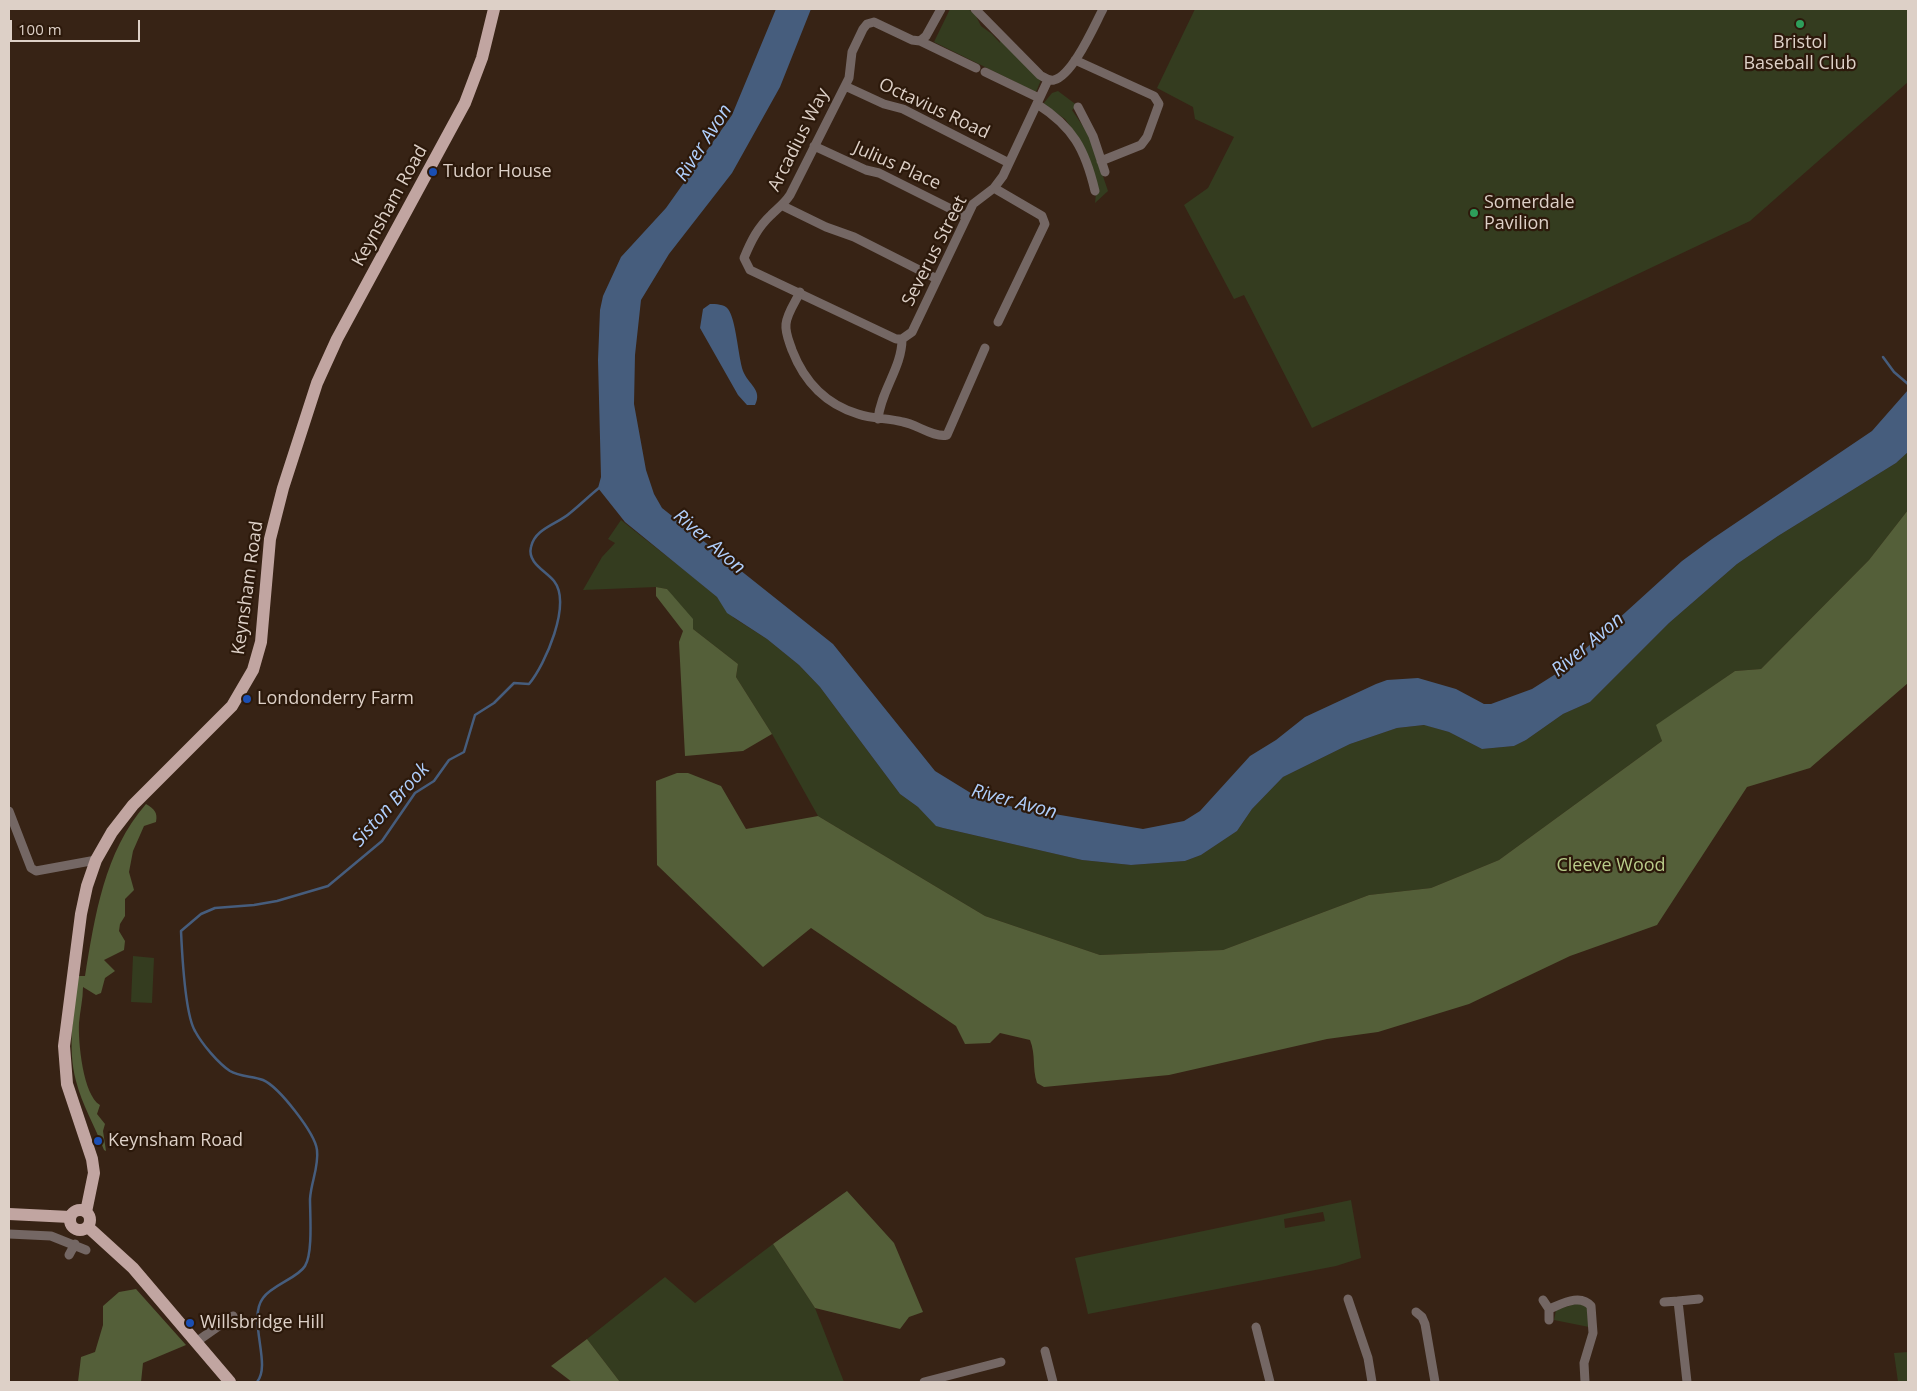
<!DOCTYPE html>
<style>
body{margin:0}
#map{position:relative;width:1917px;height:1391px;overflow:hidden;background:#372315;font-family:"Open Sans",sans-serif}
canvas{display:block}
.frame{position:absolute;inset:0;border:10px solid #ddd0c7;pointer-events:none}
.scale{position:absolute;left:10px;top:20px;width:130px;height:22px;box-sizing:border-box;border:2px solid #ddd0c7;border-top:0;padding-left:6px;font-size:15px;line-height:18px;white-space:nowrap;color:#ddd0c7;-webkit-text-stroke:4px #2c190b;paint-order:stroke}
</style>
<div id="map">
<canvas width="1917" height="1391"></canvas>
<div class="frame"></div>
<div class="scale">100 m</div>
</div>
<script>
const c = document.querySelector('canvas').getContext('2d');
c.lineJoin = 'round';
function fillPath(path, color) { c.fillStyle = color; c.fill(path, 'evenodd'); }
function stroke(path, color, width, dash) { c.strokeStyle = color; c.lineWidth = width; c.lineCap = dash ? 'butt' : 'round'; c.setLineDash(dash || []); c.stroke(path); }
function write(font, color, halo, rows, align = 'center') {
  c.font = font + ' "Open Sans",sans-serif'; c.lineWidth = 4.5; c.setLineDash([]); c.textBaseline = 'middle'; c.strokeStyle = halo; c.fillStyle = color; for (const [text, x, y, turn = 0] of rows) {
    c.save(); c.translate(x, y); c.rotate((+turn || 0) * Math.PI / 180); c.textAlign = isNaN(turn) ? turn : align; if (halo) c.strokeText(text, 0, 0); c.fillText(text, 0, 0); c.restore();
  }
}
fillPath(new Path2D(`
 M950 9H968L975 14 981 26 992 34 1000 43 999 38 1041 80 1036 92 934 42Z
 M1195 9H1908V82L1750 221 1312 428 1244 295 1234 299 1184 205 1208 188 1234 137 1195 119 1193 107 1157 88Z
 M1058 91 1078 106 1072 110 1089 135 1108 191 1095 203 1097 184 1073 130 1065 119 1043 104 1052 93Z
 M1908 452V510L1869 560 1761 669 1735 671 1657 725 1662 741 1499 860 1431 888 1369 895 1223 950 1100 955 985 916 818 816 772 734 736 677 738 664 693 629 667 589 656 587 583 590 602 557 615 543 608 539 621 520 693 577 717 597 734 618 767 639 799 665 820 687 900 794 918 807 937 826 943 828 1082 860 1131 865 1185 861 1201 855 1237 831 1252 809 1283 777 1350 744 1397 728 1425 725 1449 732 1482 749 1514 746 1526 740 1563 714 1590 702 1669 623 1737 564 1778 536 1896 463Z
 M133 956 154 958 152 1003 131 1002Z
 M1351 1200 1361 1258 1336 1266 1088 1314 1075 1258ZM1323 1212 1325 1221 1285 1228 1284 1219Z
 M773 1244 815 1308 844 1382H620L587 1339 665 1277 695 1303Z
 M1578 1303 1587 1307 1589 1327 1554 1320 1556 1310Z
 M1908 1352V1382H1898L1894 1353Z`), '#343c1f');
fillPath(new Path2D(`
 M1908 510V683L1810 768 1747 787 1657 925 1570 956 1469 1004 1378 1032 1327 1039 1169 1075 1044 1087 1037 1083C1032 1068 1036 1055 1030 1040L1000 1033 990 1043 965 1044 956 1026 811 928 763 967 657 865 656 781 677 773H688L721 786 746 829 818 816 985 916 1100 955 1223 950 1369 895 1431 888 1499 860 1662 741 1656 725 1735 671 1761 669 1869 560Z
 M656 587 667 589 693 619V629L738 664 736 677 772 734 743 751 685 756 679 642 683 631 656 596Z
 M146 804C154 809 158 812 156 822L144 826 133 851 129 872 134 890 125 899V916L120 924 119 931 125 941 124 950 104 960 115 971 105 978 101 993 96 995 83 987C83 999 80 1011 79 1023 78 1042 83 1095 100 1105L97 1114 105 1124 103 1131 106 1151 104 1150C95 1126 82 1105 76 1081 67 1047 74 1010 78 976H85C95 916 104 852 146 804Z
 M847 1191 894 1243 923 1312 909 1317 900 1329 815 1308 773 1244Z
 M136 1289 186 1345 143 1363 141 1382H78L81 1357 95 1352 103 1325V1306L119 1292Z
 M587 1339 620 1382H572L551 1366Z`), '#545f39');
fillPath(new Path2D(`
 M776 9H811L780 87 732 173 669 254 641 300 635 355 634 404 646 470 654 494 662 508 833 644 935 771 974 795 1013 807 1143 829 1184 821 1200 811 1250 756 1276 740 1305 717 1376 684 1387 680 1418 678 1456 689 1484 704H1491L1532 689 1562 670 1682 561 1712 539 1872 431 1908 390V452L1896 463 1778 536 1737 564 1669 623 1590 702 1563 714 1526 740 1514 746 1482 749 1449 732 1424 725 1397 728 1350 744 1283 777 1252 809 1237 831 1201 855 1185 861 1131 865 1082 860 943 828 936 826 918 807 900 794 820 687 799 665 767 639 727 613 717 597 625 522 598 488 601 477 598 360 600 310 603 296 621 257 666 208 732 115Z
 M710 304C716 304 724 304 728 309 736 319 738 356 743 371 748 384 763 390 755 405H747L738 395 700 328 703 309Z`), '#465d7d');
stroke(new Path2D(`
 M1883 357 1894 372 1908 384
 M257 1382C272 1365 247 1319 263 1298 272 1285 298 1278 305 1266 313 1253 310 1215 310 1199 311 1182 319 1167 317 1150 315 1133 279 1087 263 1080 253 1076 240 1077 230 1071 218 1063 202 1044 195 1031 185 1014 182 953 181 931L201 914 215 908 254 905 277 901 328 886 382 841 415 793 434 781 449 760 464 752 475 715 494 703 514 683 529 684C545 665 572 604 554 581 546 571 527 563 531 547 535 528 558 524 570 513 580 505 589 496 599 488`), '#465d7d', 2.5);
stroke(new Path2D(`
 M975 9 1040 75C1045 78 1048 81 1054 80 1073 75 1094 26 1103 9
 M920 41 976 68
 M1075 60 1154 96 1159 104 1147 137 1141 145 1101 161
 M985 72 1039 98
 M845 86 884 104 903 109 1009 163
 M1037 104C1073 127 1085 149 1095 191
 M1078 107 1093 136 1105 172
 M814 146 866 170 879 173 967 217
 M994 188 1042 216 1045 224 998 322
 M783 206 826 227 854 237 937 279
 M800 292C796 301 787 313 786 324 785 333 789 341 792 350 804 381 825 404 858 414 873 419 888 418 903 422 916 424 934 438 947 435L985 348
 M902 339H896L750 270 744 258C751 241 758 227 771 215 778 208 784 204 790 195L849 78 852 52 863 29 867 24 874 22 912 40 920 41 926 36 941 9
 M878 419C881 390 902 368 902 339L912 332 973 204 994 188 1003 176 1048 80
 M9 811 31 868 36 871 96 860
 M9 1234 51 1236 86 1250
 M69 1255 75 1244
 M1348 1299 1368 1358 1372 1382
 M1543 1300 1549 1309
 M1664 1302 1678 1301
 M1416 1312 1422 1317 1425 1324 1435 1382
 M1549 1320V1309C1562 1304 1580 1293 1591 1306L1593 1333 1584 1363 1585 1382
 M1256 1327 1270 1382
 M196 1342 233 1316
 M1045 1351 1053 1382
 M924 1382 1001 1362
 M1687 1382 1678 1301 1699 1299`), '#746764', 9);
stroke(new Path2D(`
 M70 1220a10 10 0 1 1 20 0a10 10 0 1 1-20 0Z
 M86 1212 94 1173 92 1159 67 1084 64 1046 81 914 87 886 96 860 112 832 133 805 232 706 253 670 261 642 270 539 283 488 317 383 337 339 465 103 482 58 494 9
 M9 1214 70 1217
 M88 1227 133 1268 230 1382`), '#c1a5a1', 12);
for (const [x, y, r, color] of [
 [1800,24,5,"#2e9e5b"],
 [433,172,5,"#1a4fb4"],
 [1474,213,5,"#2e9e5b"],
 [247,699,5,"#1a4fb4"],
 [98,1141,5,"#1a4fb4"],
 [190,1323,5,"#1a4fb4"]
]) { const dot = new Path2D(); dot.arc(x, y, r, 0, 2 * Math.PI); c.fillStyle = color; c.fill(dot); stroke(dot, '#2c190b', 2); }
write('18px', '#ddd0c7', '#2c190b', [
 ["Bristol",1800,43,"center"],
 ["Baseball Club",1800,64,"center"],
 ["Tudor House",443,172],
 ["Somerdale",1484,203],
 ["Pavilion",1484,224],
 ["Londonderry Farm",257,699],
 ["Keynsham Road",108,1141],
 ["Willsbridge Hill",200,1323]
], 'left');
write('18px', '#ddd0c7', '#2c190b', [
 ["Octavius Road",934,109,25],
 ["Arcadius Way",799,140,-63],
 ["Julius Place",897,166,24],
 ["Keynsham Road",390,206,-61],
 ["Severus Street",935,251,-63],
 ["Keynsham Road",248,588,-82]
]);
write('18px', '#b9cc8a', '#2c190b', [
 ["Cleeve Wood",1611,866]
]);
write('italic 19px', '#afcefb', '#2c190b', [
 ["River Avon",704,143,-57],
 ["River Avon",709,542,41],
 ["River Avon",1588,645,-40],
 ["River Avon",1014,802,15],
 ["Siston Brook",391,805,-48]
]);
</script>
